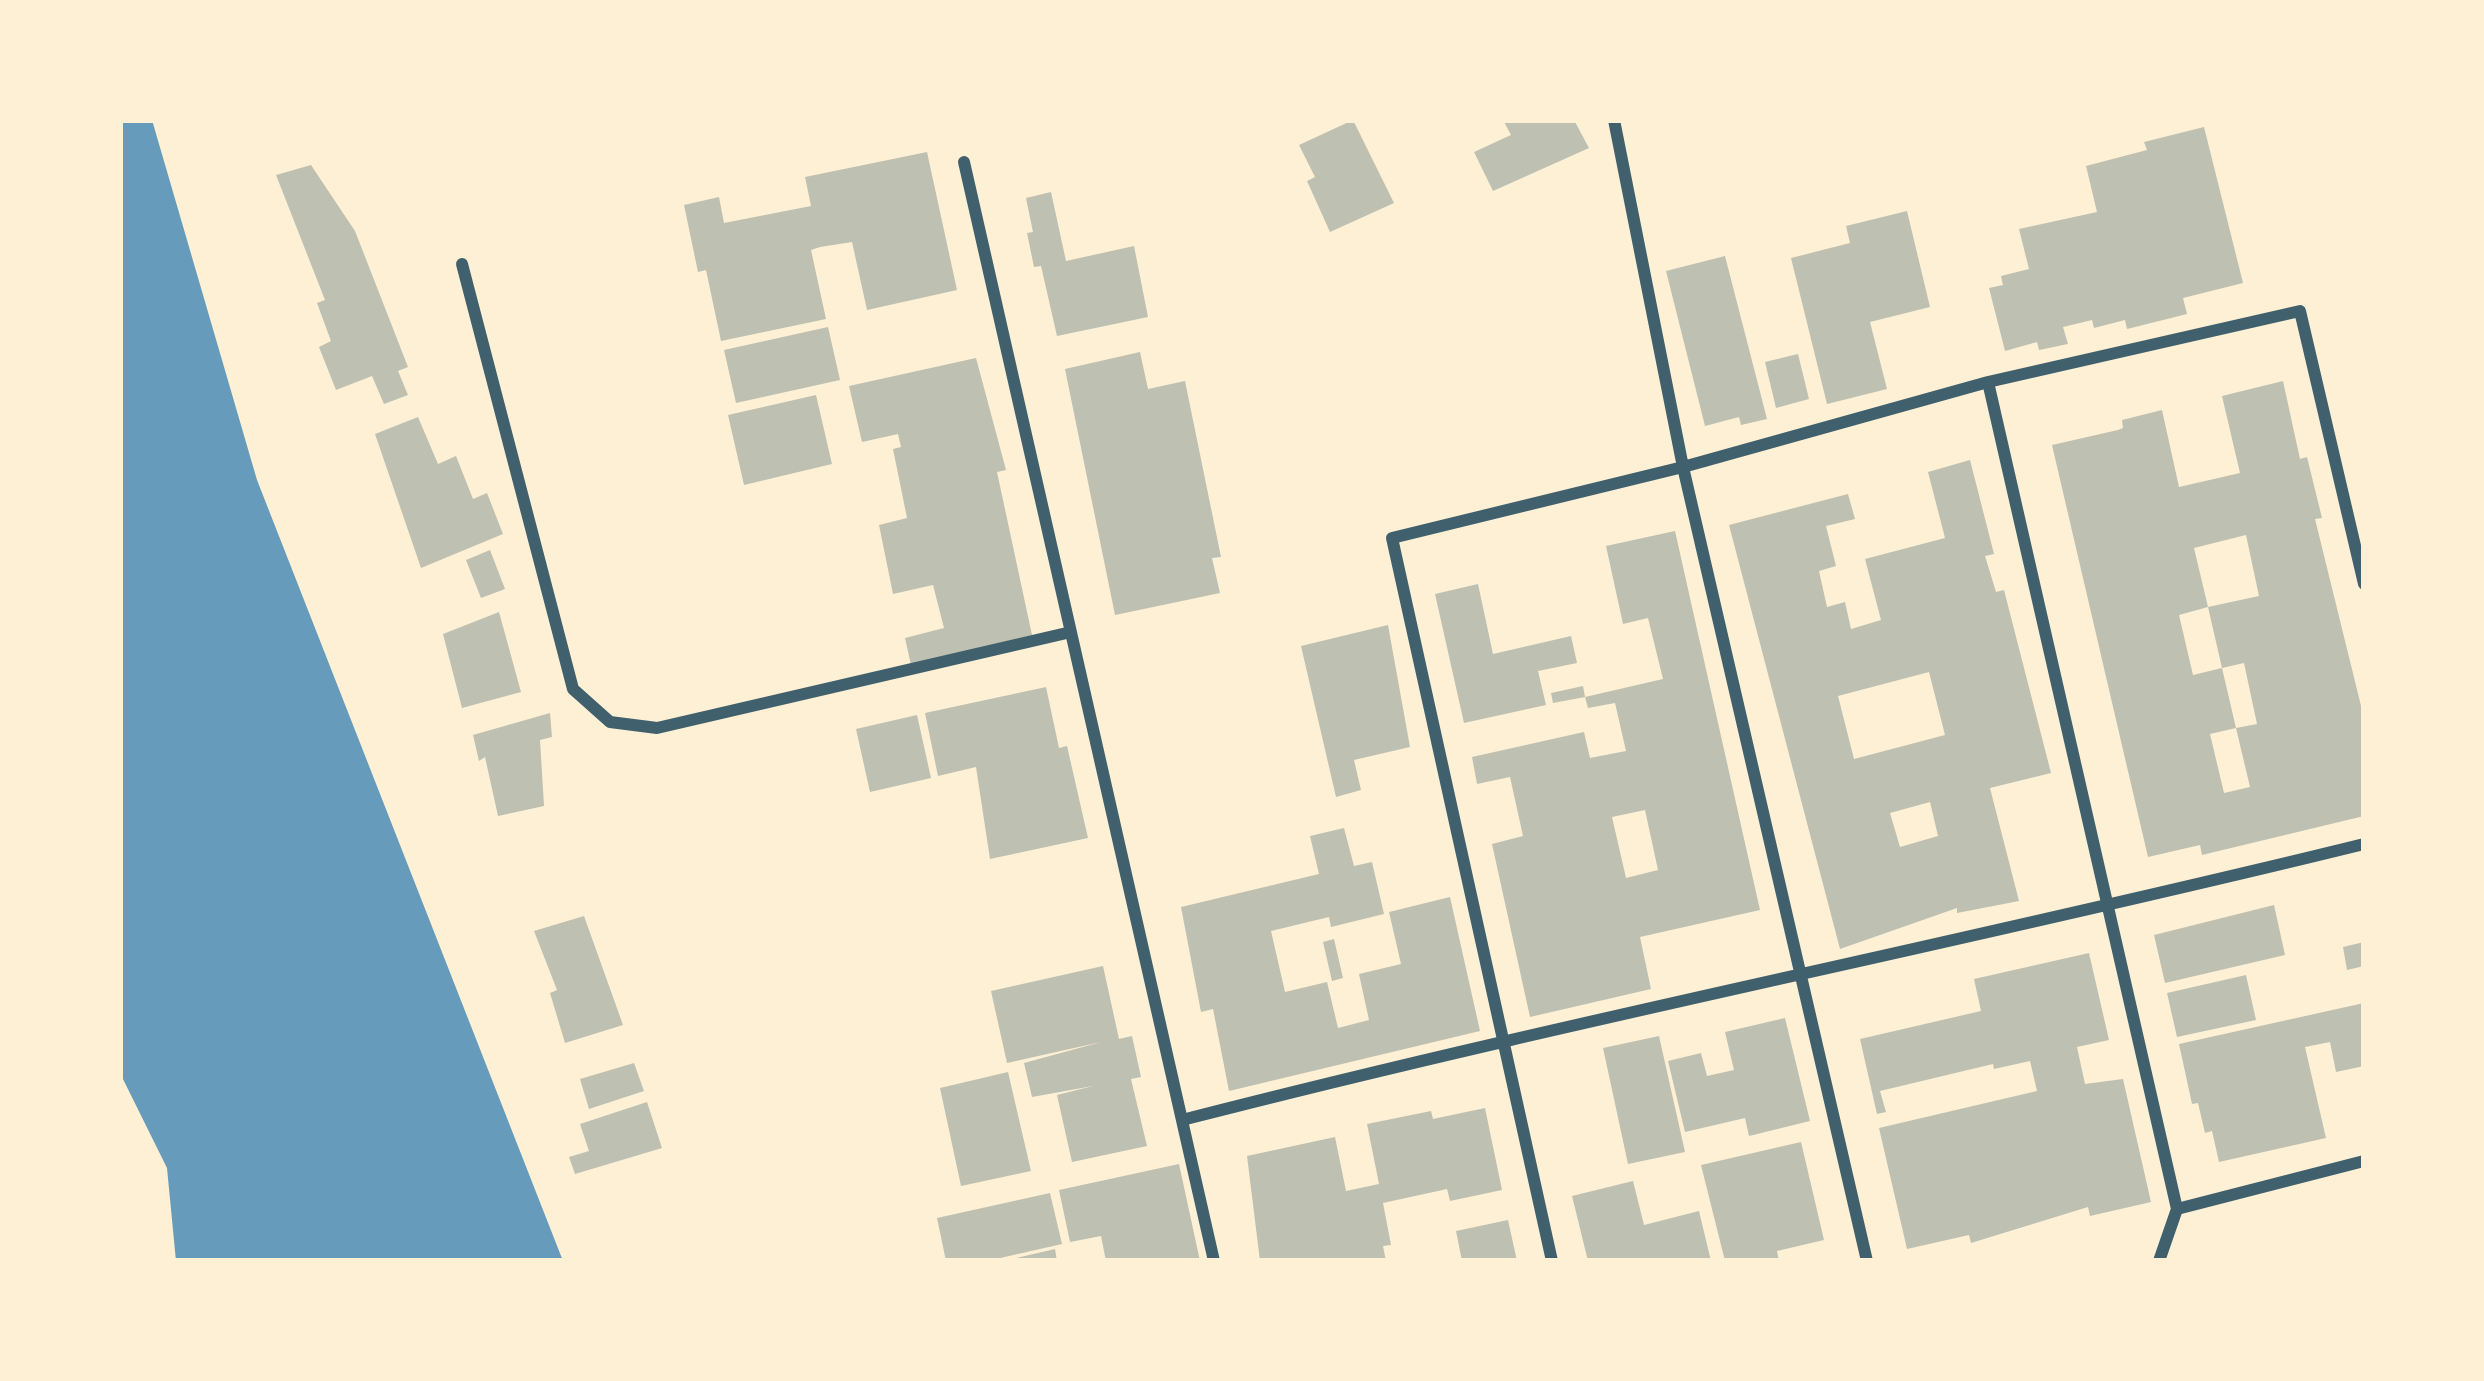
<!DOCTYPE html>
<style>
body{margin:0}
#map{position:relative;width:2484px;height:1381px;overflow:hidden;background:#fdf0d5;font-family:"Sofia Sans Condensed",sans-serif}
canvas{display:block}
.frame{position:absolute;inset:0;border:123px solid #fdf0d5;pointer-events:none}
</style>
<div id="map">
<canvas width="2484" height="1381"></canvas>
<div class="frame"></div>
</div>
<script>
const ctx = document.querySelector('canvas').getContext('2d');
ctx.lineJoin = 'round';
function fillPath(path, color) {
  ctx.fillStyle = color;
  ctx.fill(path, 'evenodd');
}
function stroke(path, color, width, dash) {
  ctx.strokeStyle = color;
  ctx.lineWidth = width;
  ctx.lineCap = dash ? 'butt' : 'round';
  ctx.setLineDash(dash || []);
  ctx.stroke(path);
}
const water = new Path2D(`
 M120,120H152L257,480L563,1261H176L167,1168L120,1073Z`);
const building = new Path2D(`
 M1353,120L1394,203L1330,232L1307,181L1315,177L1299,145Z
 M1503,120H1574L1589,148L1493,191L1474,152L1511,135Z
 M2204,127L2243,283L2183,298L2187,314L2127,329L2125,320L2094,328L2092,320L2063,327L2068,344L2039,350L2037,342L2005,351L1989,288L2003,285L2001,276L2029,269L2019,229L2097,212L2086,166L2147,150L2144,142Z
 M927,152L957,290L867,310L852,242L820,247L811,250L826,319L721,341L706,270L698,272L684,205L719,197L724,223L811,206L805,177Z
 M311,165L355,231L408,367L398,371L408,395L384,404L372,376L336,390L319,347L331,341L317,303L325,300L276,175Z
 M1051,192L1066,261L1134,246L1148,317L1057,336L1041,266L1034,267L1027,233L1033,232L1026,198Z
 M1907,211L1930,307L1870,322L1887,389L1827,404L1791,258L1850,243L1846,226Z
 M1725,256L1767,419L1741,425L1739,417L1705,426L1666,271Z
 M828,327L840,380L736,403L724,350Z
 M1140,352L1148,389L1185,381L1221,557L1212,558L1220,593L1115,615L1065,369Z
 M1798,354L1809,399L1776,408L1765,362Z
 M976,358L1006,470L997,472L1032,635L911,665L905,638L944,628L933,585L893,594L879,525L907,518L893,449L901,447L898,434L862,442L849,386Z
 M2283,381L2300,459L2307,457L2322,518L2315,519L2364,718V816L2202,855L2200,845L2148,857L2052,445L2118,430L2123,428L2122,420L2162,410L2179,487L2240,473L2222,396ZM2246,535L2259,596L2208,607L2194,548ZM2208,607L2222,668L2244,663L2257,724L2236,728L2222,668L2193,675L2179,615ZM2236,728L2250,787L2224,793L2210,734Z
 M816,395L832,464L744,485L728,415Z
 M418,417L438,464L456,456L473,499L487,493L503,534L421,568L375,434Z
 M1970,460L1994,554L1985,556L1996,592L2004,590L2051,773L1990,788L2019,901L1957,913V908L1840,949L1729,525L1848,494L1855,519L1826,526L1836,566L1819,571L1827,607L1845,602L1851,629L1881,620L1865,559L1945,538L1928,472ZM1929,672L1945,735L1854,759L1838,696ZM1930,802L1938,836L1900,847L1890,813Z
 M1675,531L1760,910L1640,937L1651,989L1530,1017L1492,844L1523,836L1510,777L1477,784L1472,757L1584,732L1590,758L1626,751L1615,703L1588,708L1585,697L1553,703L1551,693L1583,686L1585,697L1663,679L1648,618L1623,624L1606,546ZM1645,810L1658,870L1626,878L1612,817Z
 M490,550L505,589L481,598L466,560Z
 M1478,584L1493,654L1571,636L1577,663L1538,671L1546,705L1464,723L1435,594Z
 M499,612L521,692L462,708L443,634Z
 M1388,625L1410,747L1354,760L1361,790L1336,797L1301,646Z
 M1046,687L1059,748L1067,746L1088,838L990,859L976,767L938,776L925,713Z
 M550,713L552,737L540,740L544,806L498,816L485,757L479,761L473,735Z
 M917,715L931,778L870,792L856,729Z
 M1344,828L1354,866L1372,862L1384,914L1331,927L1329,917L1271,931L1285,992L1327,982L1338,1028L1369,1020L1359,974L1401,964L1389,912L1450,897L1480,1031L1229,1091L1213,1009L1201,1012L1181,907L1319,874L1310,836Z
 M2274,905L2285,955L2165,983L2154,935Z
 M584,916L623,1025L565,1043L550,993L557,990L534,931Z
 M1334,939L1343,978L1332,981L1323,942Z
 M2364,942V966L2347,970L2343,947Z
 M2089,953L2109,1040L2077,1047L2085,1084L2123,1079L2151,1202L2090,1216L2088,1207L1971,1243L1969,1235L1907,1249L1879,1128L2037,1091L2030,1061L1994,1069L1993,1064L1880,1091L1886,1112L1877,1114L1860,1039L1981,1011L1974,979Z
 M1103,966L1119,1039L1132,1036L1141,1077L1131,1079L1147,1146L1072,1162L1057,1095L1093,1086L1032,1097L1024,1063L1101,1042L1007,1063L991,991Z
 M2246,975L2256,1020L2177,1037L2167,993Z
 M2364,1003V1066L2336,1072L2330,1042L2305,1047L2326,1138L2219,1162L2212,1131L2205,1133L2198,1103L2192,1104L2179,1044Z
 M1785,1018L1810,1121L1749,1136L1745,1118L1685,1132L1668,1061L1701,1053L1707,1076L1734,1070L1725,1032Z
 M1659,1036L1685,1152L1628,1164L1603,1048Z
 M634,1063L644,1091L589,1109L580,1079Z
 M1008,1072L1031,1171L961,1186L940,1088Z
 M647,1102L662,1148L575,1174L569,1157L589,1151L580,1124Z
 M1485,1108L1502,1190L1450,1201L1447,1189L1383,1203L1391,1245L1383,1246L1386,1261H1260L1247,1156L1335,1137L1346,1191L1379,1184L1367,1124L1431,1111L1433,1119Z
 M1801,1142L1824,1240L1777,1251L1779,1261H1725L1701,1165Z
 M1179,1164L1200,1261H1106L1101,1236L1070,1242L1059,1190Z
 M1633,1181L1644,1225L1699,1211L1711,1261H1588L1572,1196Z
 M1050,1193L1062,1244L987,1261H946L937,1218Z
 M1508,1220L1517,1261H1462L1456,1231Z
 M1055,1249L1057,1261H1012V1259Z`);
const minor = new Path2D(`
 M1614,120L1683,467L1867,1261
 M964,162L1214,1261
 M462,264L573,689L610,722L657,728L1071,632
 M1988,382L2177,1209L2159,1261
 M1182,1120C1574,1019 1971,941 2364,844
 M2177,1209L2364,1161
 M1552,1261L1392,538L1683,467L1988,382L2300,311L2364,584`);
fillPath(water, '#669bbc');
fillPath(building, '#bec0b2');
stroke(minor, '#3f606c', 12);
</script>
